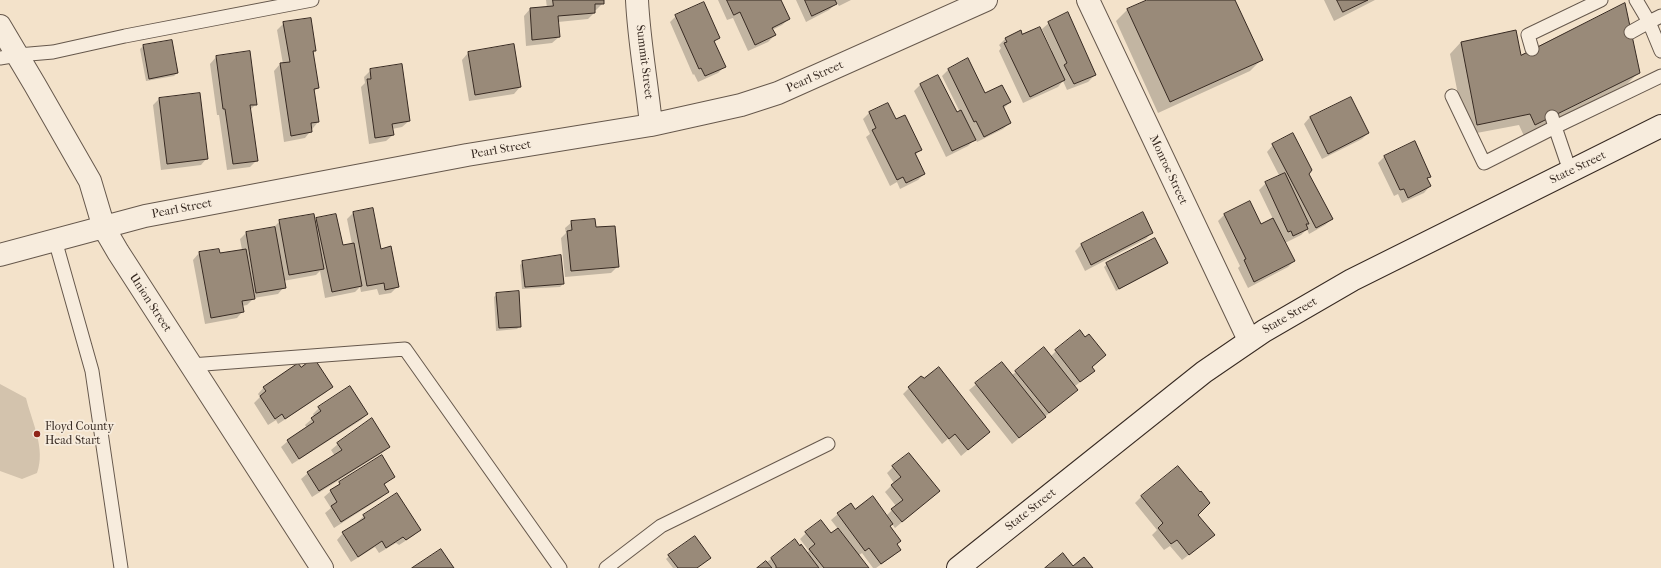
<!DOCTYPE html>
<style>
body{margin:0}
canvas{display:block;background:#f3e2ca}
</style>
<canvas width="1661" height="568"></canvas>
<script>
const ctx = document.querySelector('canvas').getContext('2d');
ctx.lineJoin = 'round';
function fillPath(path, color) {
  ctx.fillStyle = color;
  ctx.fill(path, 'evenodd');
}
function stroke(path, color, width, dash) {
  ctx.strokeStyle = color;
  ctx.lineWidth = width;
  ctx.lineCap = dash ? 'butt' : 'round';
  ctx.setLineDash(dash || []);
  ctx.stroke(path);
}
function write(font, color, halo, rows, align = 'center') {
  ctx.font = font + ' "IM FELL French Canon",serif';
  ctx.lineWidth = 3.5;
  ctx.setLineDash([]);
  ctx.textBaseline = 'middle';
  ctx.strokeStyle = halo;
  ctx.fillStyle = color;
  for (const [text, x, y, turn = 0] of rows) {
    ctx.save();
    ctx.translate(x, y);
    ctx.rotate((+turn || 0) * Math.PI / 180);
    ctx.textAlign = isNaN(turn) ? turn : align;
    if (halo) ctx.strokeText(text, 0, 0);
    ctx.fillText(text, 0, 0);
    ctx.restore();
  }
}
const green = new Path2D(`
 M0,384L26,398C32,422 46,449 37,473L22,479L0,471Z`);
const shadow = new Path2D(`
 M546,0H603V3L596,10H594V13L588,19L558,22L559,37L552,43L526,46L524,16L530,9L547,8Z
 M718,0H780L789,19L782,25L772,30L775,35L768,42L748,51L733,18L727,20Z
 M796,0H851L839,6L837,3L829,10L806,22Z
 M1149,0H1234L1262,59L1250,71L1158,113L1116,21L1127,10Z
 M1324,0H1375L1334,21Z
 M676,16L718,38L714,43L725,66L718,73L698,82L694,74L693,75L670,22Z
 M284,23L315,51L312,54L318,88L313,92L318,122L305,138L284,142L274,71L280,64H283L277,30Z
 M1049,23L1095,75L1088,82L1067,90L1063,81L1058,87L1023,103L999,51L1001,48L999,45L1006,38L1022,36L1051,52L1052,51L1042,29Z
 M1515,32L1520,56L1639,72L1627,84L1524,136L1519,125L1466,135L1450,54L1461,42Z
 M513,45L520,87L514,94L469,101L462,60L468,53Z
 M143,46L177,73L174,76L146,81L140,49Z
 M249,53L256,104L249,111L257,160L250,167L227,170L219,115H217L210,64L216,57Z
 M949,69L985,94L1010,102L1003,109L1010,123L1003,129L977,142L975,139L968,146L946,157L914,91L920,85L956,114L960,112L942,76Z
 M371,70L409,121L402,127L392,129L393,135L386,141L369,144L361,87L365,83L364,77Z
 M159,99L207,158L201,165L161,170L153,105Z
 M888,104L896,120L921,150L915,155L924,174L918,180L900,189L897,182L890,186L866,137L870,134L863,119L869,113Z
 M1310,117L1368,133L1362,139L1322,159L1304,124Z
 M1415,142L1429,176L1427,179L1430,186L1424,193L1402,203L1398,194L1394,196L1378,163L1384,157Z
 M1273,145L1308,173L1332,219L1325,225L1309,234L1307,229L1301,235L1285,243L1294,261L1288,267L1248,288L1238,268L1240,266L1218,221L1224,215L1250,202L1261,225L1273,219L1259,190L1266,183L1280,177L1267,152Z
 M353,213L381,250L398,286L391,293L379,295L377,289L361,292L360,287L355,292L325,298L320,271L316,275L283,281L284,287L278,294L254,298L247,305L242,306L243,311L237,318L205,324L193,260L199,253L219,254L242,250L240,239L246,233L273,228L280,221L314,222L317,219L342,246L352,244L347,219Z
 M1142,213L1152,232L1146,239L1085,271L1075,251L1081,245Z
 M572,222L595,228L618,266L611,273L565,277L561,238L566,233L565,228Z
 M523,262L563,284L560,287L522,289L520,265Z
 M1167,263L1164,266L1116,291L1104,267L1107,264Z
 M497,294L520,326L517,329L496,331L494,297Z
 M1085,338L1105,355L1091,368L1094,371L1074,387L1070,396L1012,444L969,390L1002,363L1012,375L1016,372L1050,357L1056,351Z
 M301,368L331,387L325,393L278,424L276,420L268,425L254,403L260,397L258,394L264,387Z
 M909,388L989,432L961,456L948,439L942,444L903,394Z
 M319,408L367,414L361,420L292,464L281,447L288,441L307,428L305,425L314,417L313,414Z
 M338,444L388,447L382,453L312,497L301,479L308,473L335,456L331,450Z
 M893,467L939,491L895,528L892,524L889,526L896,545L899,549L893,556L876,568H873L862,553L858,556L867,568H759L795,541L806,553L809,551L800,539L806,533L831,535L838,529L831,520L838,514L855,510L886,516L896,506L885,492L894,483L887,473Z
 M394,477L384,485L388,491L381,498L334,528L325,513L331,508L324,497L340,483Z
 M1142,496L1197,515L1207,541L1182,560L1170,546L1164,550L1152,535L1157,530L1135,503Z
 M364,516L420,530L413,536L399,545L396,543L379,553L375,547L351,562L337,540L343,533L358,524L357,522Z
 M669,556L697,568H673L666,559Z`);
const building = new Path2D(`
 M553,0H604V4H595V13L558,16L560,37L532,40L530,8L553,6Z
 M727,0H781L790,19L772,28L776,35L755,45L740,12L734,15Z
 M805,0H835L837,4L812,16Z
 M1147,0H1235L1263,60L1170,102L1127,9Z
 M1337,0H1368L1343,12Z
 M704,2L720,38L714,41L726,67L705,76L701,68L699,69L675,15Z
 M1625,3L1640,73L1535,125L1530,114L1477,125L1461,42L1516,30L1521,55Z
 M1068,12L1096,75L1074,84L1064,65L1067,63L1048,22Z
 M311,18L316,51H313L319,88L314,89L319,122L311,123L312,132L291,136L280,63L290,62L283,22Z
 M1040,27L1065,80L1030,97L1004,43L1007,42L1005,38L1021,30L1022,34Z
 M172,40L178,73L149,79L143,45Z
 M514,44L521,87L475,95L468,52Z
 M250,51L257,105H250L258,161L233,164L225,109H223L216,56Z
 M968,58L985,93L1002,85L1011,102L1003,106L1011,123L984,137L976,121L974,122L948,69Z
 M402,64L410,121L392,124L394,135L375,138L367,79H371L370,69Z
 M938,75L957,112L961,110L976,140L952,151L920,84Z
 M200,93L208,159L167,164L159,98Z
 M1351,97L1369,133L1328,154L1310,117Z
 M888,103L896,119L905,115L922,150L915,153L925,174L906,183L903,177L897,180L872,130L876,128L869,112Z
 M1293,133L1312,170L1309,174L1333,219L1316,228L1272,144Z
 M1415,141L1431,177L1427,178L1431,186L1408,198L1404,189L1400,190L1384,156Z
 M1285,173L1309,224H1306L1308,229L1293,236L1291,231L1288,232L1265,182Z
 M1250,201L1261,224L1273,218L1295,261L1254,282L1244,260L1246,259L1224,214Z
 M373,208L381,249L391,246L399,287L385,290L384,283L367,286L353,212Z
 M1143,212L1153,233L1091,265L1081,244Z
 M314,214L324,269L289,275L279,220Z
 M336,214L343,245L354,243L362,286L332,292L316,218Z
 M595,219L596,227L615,226L619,267L571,271L567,231L572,230L571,221Z
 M275,227L286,288L256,293L246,232Z
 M1155,238L1168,263L1119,289L1106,263Z
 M219,249L220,253L246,249L255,299L242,301L244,312L211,318L199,252Z
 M561,255L564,284L525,287L522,261Z
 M519,291L521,327L499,328L496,293Z
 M1080,330L1085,337L1089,334L1106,355L1092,367L1095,371L1080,382L1055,350Z
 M1044,347L1078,390L1049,413L1015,371Z
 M314,358L333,387L285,419L282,414L275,419L260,396L266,391L263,387L298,363L301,367Z
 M1002,362L1046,417L1019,438L975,383Z
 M939,367L990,432L968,450L955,434L949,439L908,387L921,376L924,378Z
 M350,386L368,414L299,459L287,440L314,422L311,418L321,411L318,407Z
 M372,418L390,447L319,491L307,472L342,450L337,443Z
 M909,453L940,491L902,522L891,509L903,500L891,485L901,477L892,466Z
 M382,455L395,477L384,484L389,492L341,522L331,506L337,502L330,490L340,484L339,482Z
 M1178,466L1200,492L1201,491L1210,503L1198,515L1215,535L1189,555L1177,540L1171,544L1158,528L1163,523L1141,496Z
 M397,493L421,530L406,540L403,537L386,548L382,541L358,557L342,532L365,518L363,515Z
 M873,496L893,524L890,526L901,541L897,544L901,550L881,564L869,548L865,551L837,513L851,503L855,509Z
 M821,520L831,533L838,528L869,568H824L809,549L815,544L805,532Z
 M695,536L711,558L697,568H678L668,555Z
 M795,539L800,546L801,544L819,568H776V566L771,558Z
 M441,549L454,568H412Z
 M1063,553L1073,566L1084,557L1093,568H1045Z
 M766,561L772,568H757Z`);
const lane = new Path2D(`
 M1636,0L1649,22L1661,16
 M1631,32L1649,22L1661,51
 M1532,49L1528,35L1601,0
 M0,58L18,55L53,52L125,36L312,0
 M1452,96L1484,163L1555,127L1552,117
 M1570,171L1555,127L1661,76
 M55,240L92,371L121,568
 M191,365L405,349L560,568
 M606,568L661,526L828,444`);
const street = new Path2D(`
 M637,0C639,42 647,83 651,125
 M1088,0L1249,340
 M0,26L35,85L90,181L104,228L118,252L322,568
 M0,255L145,216L467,155L651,125L741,105L778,93L986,0`);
const secondary = new Path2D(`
 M958,568L1204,372L1264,331L1352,280L1661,126`);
const markers = [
 [37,434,4,"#8f2418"]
];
const streetNames = [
 ["Summit Street",644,62,83],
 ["Pearl Street",815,77,-24],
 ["Pearl Street",501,150,-10],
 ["State Street",1578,168,-26],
 ["Monroe Street",1168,170,65],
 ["Pearl Street",182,209,-11],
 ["Union Street",150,303,57],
 ["State Street",1290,316,-30],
 ["State Street",1031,510,-38]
];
const poiNames = [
 ["Floyd County",45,427],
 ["Head Start",45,441]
];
fillPath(green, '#d3c3ad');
fillPath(shadow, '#0003');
fillPath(building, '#998a79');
stroke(building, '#372a22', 1);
stroke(lane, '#66584c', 15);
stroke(street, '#66584c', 24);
stroke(secondary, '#372a22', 24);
stroke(lane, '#f7ecdd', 13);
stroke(street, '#f7ecdd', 22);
stroke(secondary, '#f7ecdd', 22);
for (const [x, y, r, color] of markers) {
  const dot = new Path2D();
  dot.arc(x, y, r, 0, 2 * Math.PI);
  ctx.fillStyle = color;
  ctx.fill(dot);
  stroke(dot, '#f7ecdd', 1.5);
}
write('12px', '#372a22', '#f7ecdd', streetNames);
write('12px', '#372a22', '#f7ecdd', poiNames, 'left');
</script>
